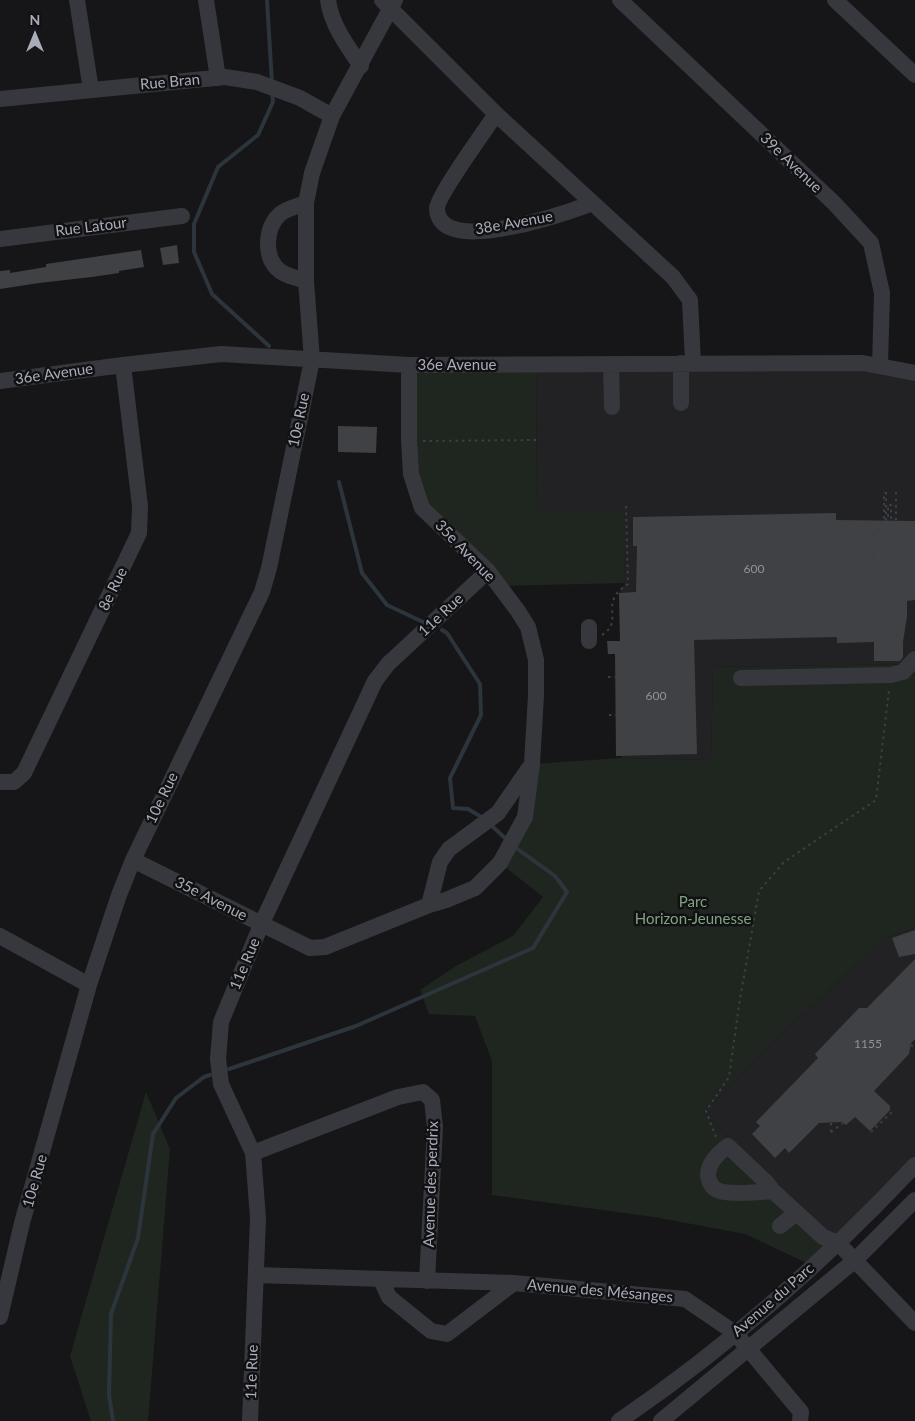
<!DOCTYPE html>
<meta charset="utf-8">
<style>
body{margin:0}
#map{position:relative;width:915px;height:1421px;overflow:hidden;background:#161618;font-family:Lato,sans-serif}
canvas{display:block}
.north{position:absolute;left:10px;top:10px;width:50px;height:50px;-webkit-text-stroke:4px #111113;paint-order:stroke;rotate:0deg;font-size:14px;font-weight:700;line-height:20px;text-align:center;color:#a8adb8}
.north::after{content:'';display:block;margin:auto;width:18px;height:22px;background:#a8adb8;clip-path:polygon(50% 0,100% 100%,50% 72%,0 100%)}
</style>
<div id="map">
<canvas width="915" height="1421"></canvas>
<div class="north">N</div>
</div>
<script>
const ctx = document.querySelector('canvas').getContext('2d');
ctx.lineJoin = 'round';
function fillPath(path, color) {
  ctx.fillStyle = color;
  ctx.fill(path, 'evenodd');
}
function stroke(path, color, width, dash) {
  ctx.strokeStyle = color;
  ctx.lineWidth = width;
  ctx.lineCap = dash ? 'butt' : 'round';
  ctx.setLineDash(dash || []);
  ctx.stroke(path);
}
function write(font, color, halo, rows, align = 'center') {
  ctx.font = font + ' Lato,sans-serif';
  ctx.lineWidth = 5;
  ctx.setLineDash([]);
  ctx.textBaseline = 'middle';
  ctx.strokeStyle = halo;
  ctx.fillStyle = color;
  for (const [text, x, y, turn = 0] of rows) {
    ctx.save();
    ctx.translate(x, y);
    ctx.rotate((+turn || 0) * Math.PI / 180);
    ctx.textAlign = isNaN(turn) ? turn : align;
    if (halo) ctx.strokeText(text, 0, 0);
    ctx.fillText(text, 0, 0);
    ctx.restore();
  }
}
const built = new Path2D(`
 M707,362L915,373V664L713,667L711,760L622,758L619,593L625,583L623,511H537L536,365Z
 M915,928V1163L838,1243L703,1113L793,1023L883,939Z`);
const green = new Path2D(`
 M409,365H536L537,510L624,511L625,583L498,586L422,508Z
 M915,664V928L883,939L793,1023L703,1113L838,1243L813,1266L745,1234L654,1217L492,1195V1061L475,1016L429,1014L420,990L456,966L513,936L543,897L500,863L525,817L532,764L622,758L711,760L713,667Z
 M146,1092L170,1149L148,1421H91L70,1356Z`);
const stream = new Path2D(`
 M267,0L272,83
 M269,346L212,294L194,252V224L218,167L258,135L273,102L272,92
 M339,482L362,573L387,605L423,622
 M442,630L447,633L480,684L481,715L450,778L453,808L468,809L483,818
 M492,826L506,839
 M229,1069L356,1026L533,948L567,892L555,876L516,848
 M113,1421L109,1395L111,1314L138,1238L153,1134L176,1098L204,1077L210,1075`);
const building = new Path2D(`
 M177,245L179,263L163,265L160,248Z
 M141,250L144,267L119,271V273L92,277L39,283L0,289V271L10,270V273L46,267V264Z
 M338,426L377,427L376,453L338,452Z
 M836,513V520L915,521V600L907,601V616L903,642V657L900,661H874V642L837,643V637L694,640L697,754L616,756L615,654H608L607,641H620L619,593L636,592L637,546H633V517Z
 M915,930V954L899,957L892,938Z
 M915,959V1039L911,1043L909,1054L874,1091L890,1106V1110L870,1131L855,1117L846,1125L842,1122L819,1123L789,1153L785,1148L775,1158L752,1134L760,1126L756,1122L818,1058L815,1054L859,1008H867Z`);
const path = new Path2D(`
 M423,441L538,440
 M886,492V520L888,519V505H891V519H896V521
 M896,492V519
 M873,561V537L884,519V492
 M602,635C621,623 606,609 616,595C618,591 624,587 628,584L626,505
 M608,677H615
 M609,715H616
 M911,1045L915,1049
 M831,1123V1132
 M831,1132L843,1123
 M871,1132L892,1112
 M716,1137L706,1111L729,1077L739,1005L759,891L784,862L876,800L889,690`);
const minor = new Path2D(`
 M77,0L91,90
 M206,0L218,78
 M328,0C331,24 347,46 361,66
 M382,0L496,114L673,277L690,300L693,363
 M620,0L834,203L871,243L882,293L880,366
 M835,0L915,75
 M0,99L225,77L257,82L300,98L332,116
 M496,114C486,129 438,195 437,208C437,259 569,212 593,203
 M306,203C298,206 287,208 280,214C265,228 263,258 280,271C286,276 298,278 306,281
 M0,239L182,216
 M681,363V403
 M611,364L612,407
 M0,381L123,365L221,354L409,365L863,363L915,373
 M589,627V641
 M741,678L891,675L903,672L915,659
 M0,782H14L24,773L139,533L140,506L123,365
 M133,860L310,948L325,947L429,905L446,900L475,888L500,863L525,817L532,764L536,695V660L528,627L518,611L488,571L422,508L411,474L409,439V365
 M429,905L440,862L449,849L498,813L529,768
 M0,936L89,985
 M253,1153L398,1097L423,1092L432,1100L435,1127L427,1281
 M773,1191L767,1183L728,1146C718,1153 709,1162 708,1174C708,1178 710,1185 714,1188C722,1196 761,1192 773,1191L823,1237L838,1243L915,1323
 M780,1226L796,1213
 M256,1275L514,1283L685,1299L735,1333L801,1412L800,1421
 M381,1280L389,1297L431,1331L447,1334L514,1283
 M0,1317L22,1223L89,985L119,895L133,860L262,592L269,568L312,360L306,281V203L312,173L332,116L395,0
 M250,1421L258,1218L253,1153L221,1084L218,1059L221,1022L261,925L375,681L388,664L488,571
 M619,1421C726,1348 826,1260 915,1165
 M661,1421L854,1261L915,1200`);
const numberNames = [
 ["600",754,569],
 ["600",656,696],
 ["1155",868,1044]
];
const streetNames = [
 ["Rue Bran",170,82,-5],
 ["39e Avenue",791,163,44],
 ["38e Avenue",514,223,-10],
 ["Rue Latour",91,227,-7],
 ["36e Avenue",457,365],
 ["36e Avenue",54,374,-8],
 ["10e Rue",299,420,-78],
 ["35e Avenue",465,551,46],
 ["8e Rue",113,589,-64],
 ["11e Rue",441,615,-43],
 ["10e Rue",162,798,-64],
 ["35e Avenue",211,899,27],
 ["11e Rue",245,964,-67],
 ["10e Rue",35,1181,-74],
 ["Avenue des perdrix",431,1184,-88],
 ["Avenue des Mésanges",600,1291,5],
 ["Avenue du Parc",773,1300,-41],
 ["11e Rue",252,1372,-88]
];
const parkNames = [
 ["Parc",693,902],
 ["Horizon-Jeunesse",693,919]
];
fillPath(built, '#222225');
fillPath(green, '#1e261f');
stroke(stream, '#2c353c', 4);
fillPath(building, '#404145');
stroke(path, '#3d3f44', 2, [2.5, 4]);
stroke(minor, '#37383d', 16);
write('12px', '#8e929b', null, numberNames);
write('15px', '#a8adb8', '#111113', streetNames);
write('15px', '#7fa381', '#111113', parkNames);
</script>
